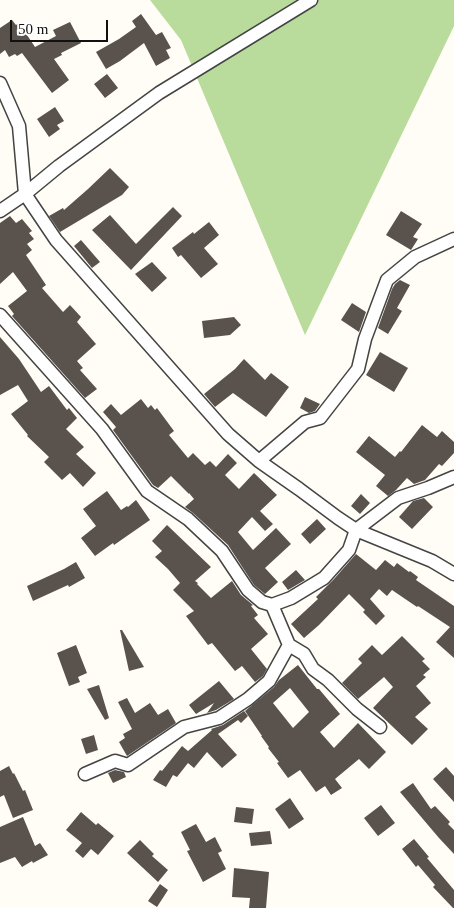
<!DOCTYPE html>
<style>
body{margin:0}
#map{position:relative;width:454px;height:908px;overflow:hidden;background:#fffdf5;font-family:"Times New Roman",serif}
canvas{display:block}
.scale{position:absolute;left:10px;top:20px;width:98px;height:22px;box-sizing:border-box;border:2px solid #111;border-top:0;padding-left:6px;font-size:15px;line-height:18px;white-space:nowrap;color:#111;-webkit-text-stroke:4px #fff;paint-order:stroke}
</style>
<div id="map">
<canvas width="454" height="908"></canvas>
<div class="scale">50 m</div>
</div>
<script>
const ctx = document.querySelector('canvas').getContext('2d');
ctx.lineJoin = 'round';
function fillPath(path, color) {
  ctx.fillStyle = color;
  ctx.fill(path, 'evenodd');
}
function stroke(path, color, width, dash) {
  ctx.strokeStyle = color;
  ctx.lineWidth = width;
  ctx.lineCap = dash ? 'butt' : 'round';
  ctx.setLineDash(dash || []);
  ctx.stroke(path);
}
const forest = new Path2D(`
 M150,0H454V26L305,335L181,40Z`);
const building = new Path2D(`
 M141,14L156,35L162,32L171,48L166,50L170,58L156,66L144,43L120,61L106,69L96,52L119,39L136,27L132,21Z
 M12,20L16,25L19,23L35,47L56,36L53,30L70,22L81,43L61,53L62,55L54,59L69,80L52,93L22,53L17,56L15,54L9,57L5,50L0,54V28Z
 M107,74L118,88L105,98L94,84Z
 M55,107L64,121L57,125L60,129L49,137L37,119Z
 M110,168L129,187L122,195L60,232L49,216L63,208L64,210L88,189Z
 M173,207L182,216L131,270L92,230L110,215L136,244Z
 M401,211L422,224L413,237L418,239L411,250L386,235Z
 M10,216L16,223L22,219L32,231L29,233L34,239L27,244L32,250L26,255L46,285L42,288L63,312L70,305L81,317L77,322L96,344L77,361L83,368L80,370L97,389L85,398L12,316L14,314L8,306L27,291L13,272L0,284V223Z
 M209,222L219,235L204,248L218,264L201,278L181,255L178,257L172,248L193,232L194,234Z
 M81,240L100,262L92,268L74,246Z
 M152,262L167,278L152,292L135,274Z
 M400,280L410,285L397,308L402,311L388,334L378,328L392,289L395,284Z
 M352,303L366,312L359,332L341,320Z
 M234,317L241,325L230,335L204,338L202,321Z
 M0,337L19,359L41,392L49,386L67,410L69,408L77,418L66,429L84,447L76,454L96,473L83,487L70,473L62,480L44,462L49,457L27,436L28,435L11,414L28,401L18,385L0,395Z
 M380,352L408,368L394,392L366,375Z
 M244,359L265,380L271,373L289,387L266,417L233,393L215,407L204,394L235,369Z
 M305,397L320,404L315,411L309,413L300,408Z
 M141,399L148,408L151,405L155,410L157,408L174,431L169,435L188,458L193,453L205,465L210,461L216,467L228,454L237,463L225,475L239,489L254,473L277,495L260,511L273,524L265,531L252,517L238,532L253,550L276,528L291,544L265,568L278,582L265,594L254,585L228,545L193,513L185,507L194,499L189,493V494L171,476L158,488L153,485L113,430L116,427L103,412L111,404L121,415Z
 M422,425L437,437L442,431L454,442V453L442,466L439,464L425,480L414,484L407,478L396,490L388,496L376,486L385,475L356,452L369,436L395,457L400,451L401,452Z
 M107,491L121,510L127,506L128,507L136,500L150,520L114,545L113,543L95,556L81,538L96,526L83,509Z
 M361,494L370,503L360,514L351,506Z
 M424,498L433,507L412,529L399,517L413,501Z
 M317,519L326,529L310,544L301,534Z
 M167,525L211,567L195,581L198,583L197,584L211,598L232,581L241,595L253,605L251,606L258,615L254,618L268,634L251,649L267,669L263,676L255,682L242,666L235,671L212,643L208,645L186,616L194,611L173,590L180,583L168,569L155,557L162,551L152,541Z
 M356,554L376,570L385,560L394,567L397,563L409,572L410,571L418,577L416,580L454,606V658L436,642L450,627L418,606L417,607L392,590L387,596L379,589L370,599L385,616L376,625L363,612L365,610L349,594L319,625L304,638L291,624L318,599L316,597L334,579Z
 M76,562L85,578L69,587L68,585L33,601L27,586L64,569Z
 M296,570L305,580L288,590L282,582Z
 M120,630H122L144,667L129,671Z
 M402,636L425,659L422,661L430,669L423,675L426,677L416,686L431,703L415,717L428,729L412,745L373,708L393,687L384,677L358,699L342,683L362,663L358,659L372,645L382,655Z
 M76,645L87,673L78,677L80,682L69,686L57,653Z
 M298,665L317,689H319L340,714L320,732L334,748L358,723L386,752L369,769L359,759L335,779L342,788L331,795L325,786L316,792L300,770L288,778L277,763L279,762L268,748L269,747L261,736H262L245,711L274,687L279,680ZM290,688L309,712L293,728L273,703Z
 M219,681L234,699L216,710L207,713L214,703L196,714L189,705Z
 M99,685L109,718L105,720L87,689Z
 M127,698L135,713L150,703L158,715L168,709L176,723L127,756L119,742L125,738L123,734L132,729L118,702Z
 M244,711L248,716L241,723L238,720L218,734L237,755L222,768L207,752L194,768L188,763L177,777L173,775L166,787L153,780L160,770L162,771L182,746L188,751L212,730L211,729L223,725Z
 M94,735L98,750L86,754L81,739Z
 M9,766L13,774L14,773L23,791L25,790L33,810L13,818L4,795L0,797V771Z
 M446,767L454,776V802L433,779Z
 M115,770L124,772L126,777L113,783L108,773Z
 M413,783L431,809L435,806L450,822L448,824L454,830V854L439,838L400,792Z
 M290,798L304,819L289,829L275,809Z
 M381,805L395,823L378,836L364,818Z
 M236,807L254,809L252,824L234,822Z
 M81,812L96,825L98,823L114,836L98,855L91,849L83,858L75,851L82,843L66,830Z
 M23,817L35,846L40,843L48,855L33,863L32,861L22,867L15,857L0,863V827Z
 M196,824L206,842L215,837L222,851L218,853L226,869L203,882L187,851L190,850L181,832Z
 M270,831L272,844L251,846L249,833Z
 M414,839L429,857L427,858L454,890V908H453L433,887L435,885L418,865L416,867L402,849Z
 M140,840L154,854L152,856L168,870L158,882L127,853Z
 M234,868L269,872L266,908H249L250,898L232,897Z
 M160,884L168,890L157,907L148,901Z`);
const minor = new Path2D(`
 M0,83L19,126L25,194L56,240L228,434L259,461L299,489L338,518L356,530L432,561L454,574
 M0,211L25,194L59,166L159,93L311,0
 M0,315L102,429L147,491L188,519L222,551L248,590L262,602L272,605L291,598L324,578L349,550L356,530L398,498L428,488L454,477
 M259,461L305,422L320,418L358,369L365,339L387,280L415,257L454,239
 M272,605L289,645L304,654L313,669L328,680L357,709L380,727
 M85,774L115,761L128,765L184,727L219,718L248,699L269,681L289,645`);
fillPath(forest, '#b9dc9c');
fillPath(building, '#5a524d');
stroke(minor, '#444', 15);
stroke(minor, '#fff', 12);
</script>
